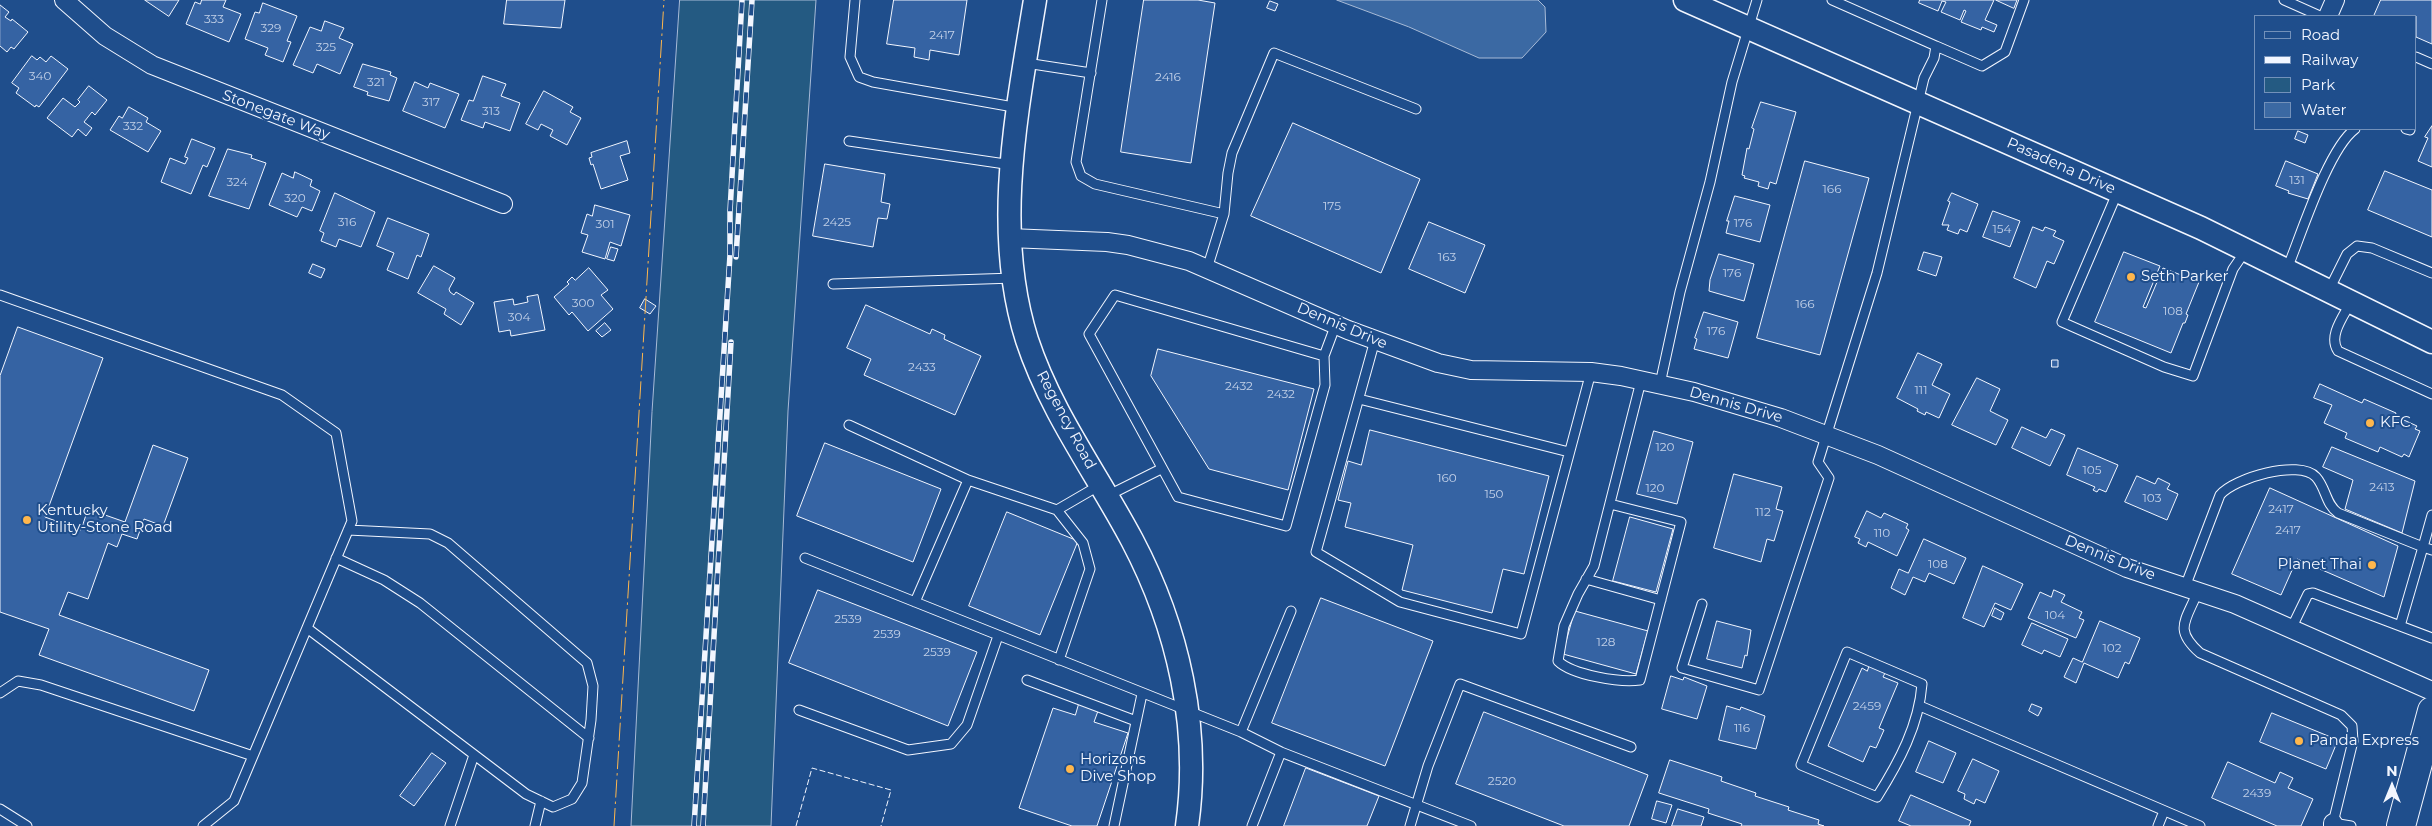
<!DOCTYPE html>
<style>
body{margin:0}
#map{position:relative;width:2432px;height:826px;overflow:hidden;background:#1f4e8c;font-family:Montserrat,sans-serif}
canvas{display:block}
.legend{position:absolute;left:2254px;top:15px;width:162px;height:115px;box-sizing:border-box;background:#1f4e8c;border:1px solid #7391ba;margin:0;padding:6px 9px;list-style:none;font-size:15px;color:#f2f6ff}
.legend li{display:flex;align-items:center;gap:10px;height:25px}
.legend b{width:25px;border:1px solid #7391ba}
.north{position:absolute;left:2367px;top:761px;width:50px;height:50px;-webkit-text-stroke:4px #1f4e8c;paint-order:stroke;rotate:0deg;font-size:14px;font-weight:700;line-height:20px;text-align:center;color:#f2f6ff}
.north::after{content:'';display:block;margin:auto;width:18px;height:22px;background:#f2f6ff;clip-path:polygon(50% 0,100% 100%,50% 72%,0 100%)}
</style>
<div id="map">
<canvas width="2432" height="826"></canvas>
<ul class="legend">
<li><b style="height:6px;background:#1f4e8c"></b>Road</li>
<li><b style="height:6px;background:#f2f6ff"></b>Railway</li>
<li><b style="height:14px;background:#245a82"></b>Park</li>
<li><b style="height:14px;background:#3b69a3"></b>Water</li>
</ul>
<div class="north">N</div>
</div>
<script>
const ctx = document.querySelector('canvas').getContext('2d');
ctx.lineJoin = 'round';
function fillPath(path, color) {
  ctx.fillStyle = color;
  ctx.fill(path, 'evenodd');
}
function stroke(path, color, width, dash) {
  ctx.strokeStyle = color;
  ctx.lineWidth = width;
  ctx.lineCap = dash ? 'butt' : 'round';
  ctx.setLineDash(dash || []);
  ctx.stroke(path);
}
function write(font, color, halo, rows, align = 'center') {
  ctx.font = font + ' Montserrat,sans-serif';
  ctx.lineWidth = 4;
  ctx.setLineDash([]);
  ctx.textBaseline = 'middle';
  ctx.strokeStyle = halo;
  ctx.fillStyle = color;
  for (const [text, x, y, turn = 0] of rows) {
    ctx.save();
    ctx.translate(x, y);
    ctx.rotate((+turn || 0) * Math.PI / 180);
    ctx.textAlign = isNaN(turn) ? turn : align;
    if (halo) ctx.strokeText(text, 0, 0);
    ctx.fillText(text, 0, 0);
    ctx.restore();
  }
}
const green = new Path2D(`
 M680,0H816L788,411L771,826H631L652,412Z`);
const water = new Path2D(`
 M1337,0H1538L1545,7L1546,32L1522,58H1479L1409,27Z`);
const building = new Path2D(`
 M145,0H179L169,16Z
 M202,0H226L223,7L241,14L229,42L186,24L195,2L200,4Z
 M507,0H565L561,28L504,24Z
 M894,0H967L959,55L930,50L929,60L914,57L915,48L887,44Z
 M1144,0H1198L1215,3L1191,163L1121,152Z
 M1920,0H1994L1985,20L1997,25L1994,32L1982,27L1981,30L1961,22L1966,11L1964,10L1960,20L1941,12L1946,2L1942,1L1938,11L1919,3Z
 M1996,0H2017L2014,8Z
 M2381,0H2432V44L2416,37V16H2374Z
 M1270,1L1278,4L1275,11L1267,8Z
 M263,3L297,16L287,41L291,42L283,62L265,55L268,48L245,39L255,12L259,13Z
 M0,5L9,12L5,17L11,21L12,19L28,32L14,49L11,47L7,52L0,46Z
 M325,21L344,28L339,38L353,44L340,74L317,64L313,73L293,65L310,27L321,31Z
 M32,56L37,60L40,57L46,62L51,56L68,69L39,107L36,105L35,107L16,93L19,88L12,83Z
 M363,64L391,72L390,75L397,78L389,101L367,95L368,92L354,87Z
 M483,76L506,84L501,96L520,103L510,131L485,122L483,128L461,120L469,100L473,101Z
 M415,82L428,88L430,83L459,94L445,128L403,111Z
 M89,86L107,100L95,115L92,112L84,122L92,128L86,136L78,129L72,137L47,118L63,98L75,107L80,102L78,100Z
 M544,91L573,107L570,112L581,118L567,145L550,136L553,130L541,124L538,130L526,124Z
 M1761,102L1796,112L1776,184L1770,182L1768,189L1758,186L1759,182L1744,178L1745,176L1742,175L1747,148L1749,149L1754,129L1752,128Z
 M129,107L148,118L146,122L161,131L148,152L110,130L119,116L122,118Z
 M1293,123L1420,179L1381,273L1251,216Z
 M2432,126V167L2418,161L2428,138L2425,137Z
 M2298,131L2308,135L2305,143L2295,139Z
 M192,139L215,148L207,167L203,165L191,194L161,182L170,158L185,164L188,158L185,157Z
 M627,141L630,153L620,156L628,180L601,189L593,164L591,165L589,158L592,157L591,153Z
 M228,149L252,155L251,158L266,163L249,209L209,196Z
 M1805,161L1869,178L1820,355L1757,338Z
 M2286,161L2318,174L2308,199L2288,193L2289,191L2276,186Z
 M825,164L885,174L881,202L890,204L887,219L878,218L873,247L813,236Z
 M2385,171L2432,190V237L2368,210Z
 M295,172L312,180L310,186L320,191L312,211L302,207L297,217L269,205L282,173L293,178Z
 M335,193L375,212L361,247L339,239L336,247L321,241L324,233L320,231Z
 M1952,193L1978,204L1967,232L1960,229L1958,234L1947,230L1949,225H1942L1950,202L1948,201Z
 M1735,196L1770,205L1760,242L1726,233L1729,221H1727Z
 M595,205L630,215L621,246L610,242L605,259L582,252L588,235L581,233L587,214L592,216Z
 M1993,211L2020,221L2010,247L1983,237Z
 M388,218L429,234L421,257L417,255L408,279L387,270L394,253L377,246Z
 M1429,222L1485,245L1465,293L1409,269Z
 M2033,227L2043,231L2045,227L2056,231L2053,236L2064,241L2054,264L2047,261L2036,288L2014,278Z
 M611,247L618,249L614,261L607,259Z
 M1924,252L1942,257L1936,276L1918,270Z
 M2124,252L2160,266L2143,307L2146,308L2163,268L2199,282L2186,314L2188,315L2185,323H2183L2171,353L2095,322Z
 M1719,254L1754,264L1744,301L1709,291L1710,280Z
 M313,264L325,269L321,278L309,273Z
 M434,266L455,278L449,289L450,292L454,295L456,292L474,303L461,325L444,314L446,309L418,293Z
 M589,268L608,290L601,295L613,309L588,331L572,312L569,315L554,297L569,284L567,282L572,277L575,280Z
 M538,295L545,330L511,336L510,330L499,332L494,302L513,299L514,305L528,302L527,297Z
 M645,299L656,306L650,314L640,308Z
 M866,305L930,334L932,329L945,335L944,339L981,356L955,415L864,375L871,359L847,348Z
 M1704,312L1738,322L1728,358L1694,349L1697,339L1695,338Z
 M605,323L611,330L602,337L596,331Z
 M18,327L103,358L45,517L81,530L88,509L125,522L153,445L188,458L163,526L144,519L137,539L122,534L117,547L108,543L88,599L68,592L59,615L209,670L194,711L39,655L49,629L0,612V376Z
 M1158,349L1314,389L1288,490L1209,469L1151,376Z
 M1918,353L1942,364L1932,385L1950,394L1939,418L1926,412L1925,415L1917,411L1918,409L1897,398Z
 M2052,360H2058V367H2052Z
 M1977,378L2000,389L1990,411L2008,420L1996,445L1952,425Z
 M2320,384L2362,403L2364,399L2396,413L2395,416L2417,426L2415,429L2420,431L2409,457L2404,454L2402,457L2380,447L2378,452L2345,438L2347,433L2324,423L2332,405L2314,398Z
 M2022,427L2046,438L2051,429L2065,435L2050,466L2012,448Z
 M1370,430L1549,476L1524,574L1503,569L1492,613L1402,590L1413,545L1345,527L1351,503L1338,500L1348,461L1361,465Z
 M1654,431L1693,442L1677,504L1637,494Z
 M825,443L941,489L913,562L797,516Z
 M2332,447L2415,481L2402,533L2345,509L2353,480L2323,467Z
 M2078,448L2118,465L2106,492L2099,489L2097,492L2093,490L2095,487L2067,475Z
 M1734,474L1782,487L1776,509L1783,511L1774,541L1767,539L1761,562L1714,548Z
 M2137,476L2155,484L2158,478L2170,484L2167,489L2178,494L2167,520L2125,502Z
 M2270,488L2398,546L2384,597L2297,559L2281,595L2232,574Z
 M1867,511L1881,518L1884,513L1908,524L1906,528L1909,530L1897,556L1868,542L1866,547L1858,543L1860,539L1855,537Z
 M1007,512L1078,541L1040,635L969,606Z
 M1630,517L1673,529L1656,592L1613,581Z
 M1924,539L1966,558L1954,584L1929,573L1925,582L1913,577L1905,595L1891,588L1899,569L1908,573Z
 M1983,566L2023,584L2011,610L1995,603L1984,627L1963,618Z
 M818,590L977,652L948,726L789,663Z
 M2054,590L2065,595L2061,602L2082,612L2079,618L2084,620L2076,638L2028,618L2040,592L2051,597Z
 M1321,598L1433,641L1385,766L1272,723Z
 M1995,608L2004,613L2001,620L1992,616Z
 M1575,611L1648,631L1636,674L1563,654Z
 M1717,621L1751,630L1747,656L1745,655L1742,668L1707,659Z
 M2100,621L2140,638L2129,664L2125,662L2118,678L2084,663L2076,683L2064,677L2073,658L2082,662Z
 M2032,623L2068,639L2060,657L2044,650L2042,654L2022,645Z
 M1870,664L1886,671L1883,677L1898,683L1879,728L1884,730L1876,748L1870,746L1863,762L1828,746L1862,668L1867,671Z
 M1671,676L1683,680L1684,677L1707,686L1697,719L1662,709Z
 M1079,704L1098,711L1094,722L1128,733L1097,826H1072L1019,808L1053,708L1075,715Z
 M2032,704L2042,708L2038,716L2029,711Z
 M1727,706L1740,710L1741,707L1765,716L1756,749L1719,740Z
 M1484,712L1648,775L1629,826H1564L1456,784Z
 M2272,713L2338,740L2326,769L2260,742Z
 M1929,741L1956,753L1943,783L1916,772Z
 M432,753L446,763L414,806L400,796Z
 M1973,759L1999,771L1985,803L1976,799L1974,804L1964,799L1965,794L1958,791Z
 M1670,760L1722,777L1721,781L1756,793L1755,796L1789,807L1788,810L1819,820L1818,824L1824,826H1741L1742,824L1708,813L1709,809L1659,793Z
 M2228,762L2275,783L2280,772L2293,778L2288,788L2313,799L2301,826H2277L2212,798Z
 M1306,768L1379,796L1367,826H1284Z
 M1911,795L1971,821L1969,826H1911L1899,821Z
 M1657,801L1672,805L1666,823L1652,819Z
 M1678,809L1704,817L1701,826H1672Z`);
const service = new Path2D(`
 M855,0L850,57L859,77L873,82L1019,108
 M1102,0L1076,162L1081,176L1095,184L1224,214
 M2284,0L2320,16
 M1936,46L1982,66L2005,52L2024,0
 M2416,57L2432,64
 M1026,63L1091,73
 M2406,129L2410,130
 M849,141L1012,165
 M2118,191L2062,322L2164,367L2193,376L2233,269L2246,250
 M1207,269L1224,214L1228,173L1232,153L1274,53L1416,109
 M2287,269C2301,235 2328,149 2355,129
 M833,284L1014,278
 M2329,290L2347,254L2357,246L2372,248L2432,273
 M0,295L282,395L336,433L352,521L234,801L203,826
 M2351,302C2343,317 2328,336 2338,351L2432,394
 M1375,340L1316,552L1400,602L1521,634L1591,372
 M1324,356L1325,385L1286,526L1178,497L1089,334L1115,295L1324,356L1336,324
 M1660,384L1680,292L1710,182L1732,82L1757,0
 M1359,399L1569,452
 M849,425L968,480
 M1107,496L1161,469
 M1610,504L1681,522L1640,680C1621,683 1572,675 1558,661L1564,626L1578,594L1594,566L1641,381
 M1057,510L1083,543L1090,569L1059,660
 M2432,515L2423,547L2432,550
 M336,558L384,580L420,603L589,738
 M805,558L1241,732L1281,752L1471,826
 M1586,579L1661,600
 M2185,587L2220,495C2234,478 2299,459 2316,477C2326,488 2326,505 2338,513L2423,547L2400,626
 M2198,591C2186,621 2173,629 2200,653L2341,715L2352,726L2353,741L2333,823L2351,826
 M915,602L968,480L1057,510L1100,485
 M1702,604L1682,668L1759,690L1829,478L1818,462L1877,273L1924,78L1934,58L1936,46L1832,0
 M307,628L526,794L553,807L572,799L582,783L591,720L593,686L587,663L448,543L430,534L348,530
 M2291,629L2308,594L2313,593L2432,638
 M1847,652L1922,684C1919,725 1899,762 1877,797L1801,765Z
 M1027,680L1136,721
 M0,693L18,681L41,685L253,756
 M1920,706L2200,826
 M799,710L908,750L951,744L967,725L998,636
 M1241,732L1291,611
 M0,809L27,826
 M450,826L474,755
 M535,826L541,801
 M1114,826L1142,694
 M1252,826L1281,752
 M1410,826L1428,766L1460,684L1631,747
 M2158,826L2164,811`);
const minor = new Path2D(`
 M64,0L105,36L152,65L503,204
 M2328,16L2335,0
 M1009,238L1107,242L1128,245L1189,261L1348,330L1438,363L1471,370L1591,372L1621,376L1694,392L1781,418L1878,455L2127,568L2235,604L2432,691
 M2333,826V823`);
const tertiary = new Path2D(`
 M1035,0C1017,111 992,230 1027,340C1051,413 1097,474 1132,540C1178,627 1201,728 1187,826
 M1685,0L2201,228L2432,342`);
const primary = new Path2D(`
 M2401,826L2432,711`);
const rail = new Path2D(`
 M736,257L752,0
 M694,826L730,255V211L742,0
 M703,826L731,342`);
const fence = new Path2D(`
 M796,826L812,768L891,790L881,826`);
const power = new Path2D(`
 M614,826L664,0`);
const markers = [
 [2131,277,5,"#ffb74d"],
 [2370,423,5,"#ffb74d"],
 [27,520,5,"#ffb74d"],
 [2372,565,5,"#ffb74d"],
 [2299,741,5,"#ffb74d"],
 [1070,769,5,"#ffb74d"]
];
const numberNames = [
 ["333",214,19],
 ["329",271,28],
 ["2417",942,35],
 ["325",326,47],
 ["340",40,76],
 ["2416",1168,77],
 ["321",376,82],
 ["317",431,102],
 ["313",491,111],
 ["332",133,126],
 ["131",2297,180],
 ["324",237,182],
 ["166",1832,189],
 ["320",295,198],
 ["175",1332,206],
 ["316",347,222],
 ["2425",837,222],
 ["176",1743,223],
 ["301",605,224],
 ["154",2002,229],
 ["163",1447,257],
 ["176",1732,273],
 ["300",583,303],
 ["166",1805,304],
 ["108",2173,311],
 ["304",519,317],
 ["176",1716,331],
 ["2433",922,367],
 ["2432",1239,386],
 ["111",1921,390],
 ["2432",1281,394],
 ["120",1665,447],
 ["105",2092,470],
 ["160",1447,478],
 ["2413",2382,487],
 ["120",1655,488],
 ["150",1494,494],
 ["103",2152,498],
 ["2417",2281,509],
 ["112",1763,512],
 ["2417",2288,530],
 ["110",1882,533],
 ["108",1938,564],
 ["104",2055,615],
 ["2539",848,619],
 ["2539",887,634],
 ["128",1606,642],
 ["102",2112,648],
 ["2539",937,652],
 ["2459",1867,706],
 ["116",1742,728],
 ["2520",1502,781],
 ["2439",2257,793]
];
const streetNames = [
 ["Stonegate Way",276,115,21],
 ["Pasadena Drive",2061,166,24],
 ["Dennis Drive",1342,326,23],
 ["Dennis Drive",1736,405,16],
 ["Regency Road",1066,420,62],
 ["Dennis Drive",2110,558,22]
];
const poiNames = [
 ["Seth Parker",2141,277],
 ["KFC",2380,423],
 ["Kentucky",37,511],
 ["Utility-Stone Road",37,528],
 ["Planet Thai",2362,565,"right"],
 ["Panda Express",2309,741],
 ["Horizons",1080,760],
 ["Dive Shop",1080,777]
];
fillPath(green, '#245a82');
stroke(green, '#a8bbd7', 1);
fillPath(water, '#3b69a3');
stroke(water, '#a8bbd7', 1);
fillPath(building, '#3563a3');
stroke(building, '#f2f6ff', 1);
stroke(service, '#f2f6ff', 11);
stroke(minor, '#f2f6ff', 20);
stroke(tertiary, '#f2f6ff', 25);
stroke(primary, '#f2f6ff', 30);
stroke(service, '#1f4e8c', 9);
stroke(minor, '#1f4e8c', 18);
stroke(tertiary, '#1f4e8c', 22);
stroke(primary, '#1f4e8c', 28);
stroke(rail, '#f2f6ff', 5.5);
stroke(rail, '#1f4e8c', 4, [11]);
stroke(fence, '#f2f6ff', 1, [6, 2.5]);
stroke(power, '#ffb74d', 1, [18, 4, 2.5, 4]);
for (const [x, y, r, color] of markers) {
  const dot = new Path2D();
  dot.arc(x, y, r, 0, 2 * Math.PI);
  ctx.fillStyle = color;
  ctx.fill(dot);
  stroke(dot, '#1f4e8c', 2);
}
write('12px', '#c3d1e8', null, numberNames);
write('15px', '#f2f6ff', '#1f4e8c', streetNames);
write('15px', '#f2f6ff', '#1f4e8c', poiNames, 'left');
</script>
